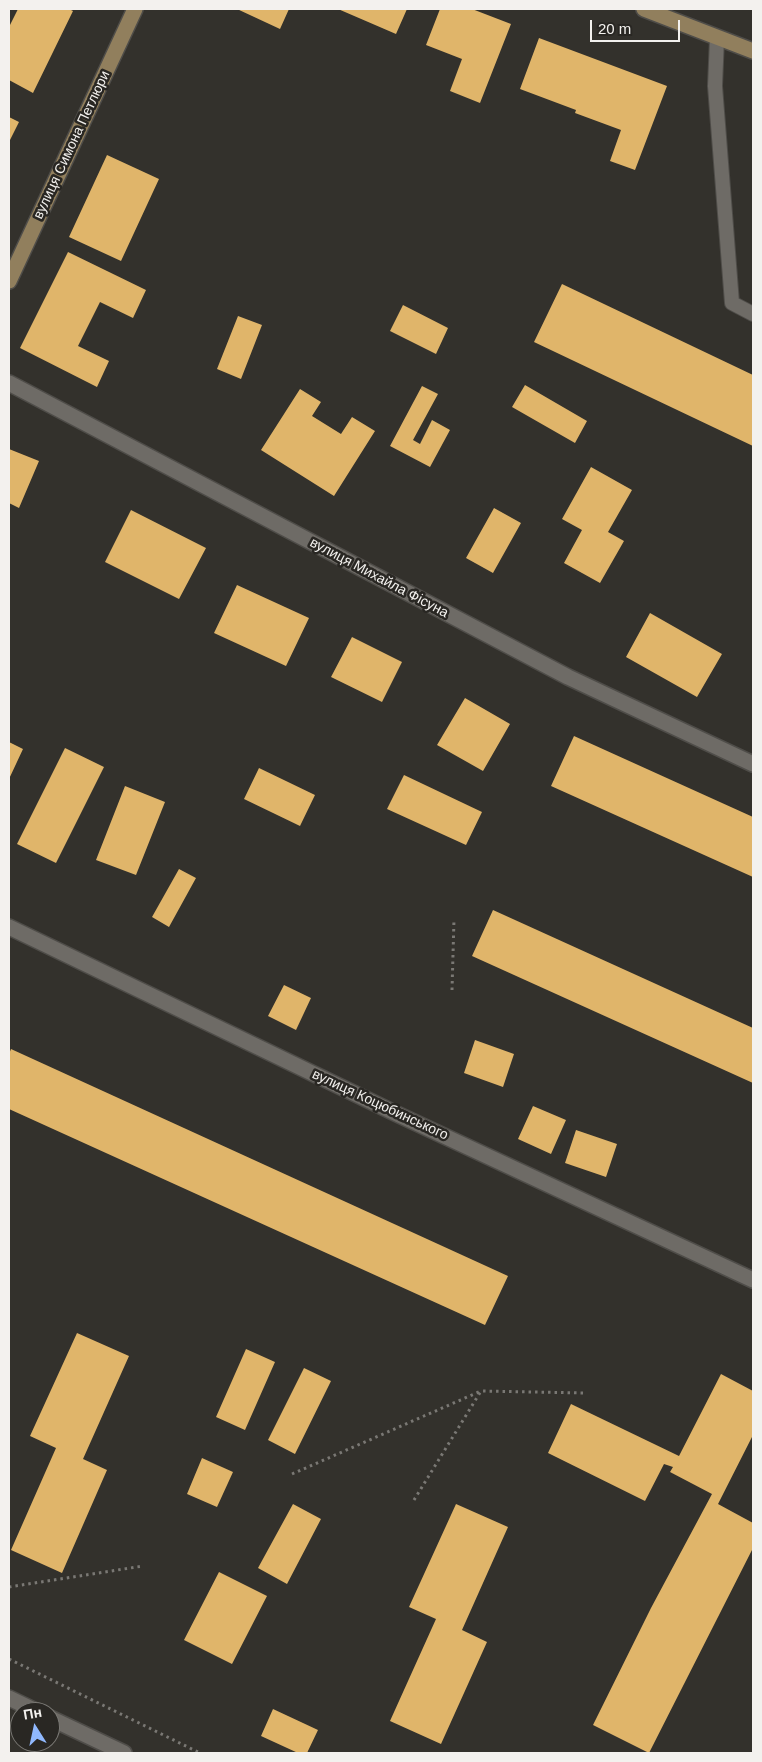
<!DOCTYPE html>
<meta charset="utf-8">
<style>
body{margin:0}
#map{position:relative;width:762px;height:1762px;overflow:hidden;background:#33312c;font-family:Helvetica,sans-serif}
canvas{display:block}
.frame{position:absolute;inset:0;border:10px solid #f3f1ee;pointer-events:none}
.north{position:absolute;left:10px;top:1702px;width:50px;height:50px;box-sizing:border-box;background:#292723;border:1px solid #7a7874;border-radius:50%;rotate:350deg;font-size:14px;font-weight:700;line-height:20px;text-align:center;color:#f3f1ee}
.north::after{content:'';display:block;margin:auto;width:18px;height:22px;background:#90b8fd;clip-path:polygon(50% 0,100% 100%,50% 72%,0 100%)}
.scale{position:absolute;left:590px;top:20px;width:90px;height:22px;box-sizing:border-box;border:2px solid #f3f1ee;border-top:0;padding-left:6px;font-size:15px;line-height:18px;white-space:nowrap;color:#f3f1ee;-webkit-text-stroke:4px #292723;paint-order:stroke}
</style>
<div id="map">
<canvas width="762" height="1762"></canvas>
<div class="frame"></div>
<div class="north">Пн</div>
<div class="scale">20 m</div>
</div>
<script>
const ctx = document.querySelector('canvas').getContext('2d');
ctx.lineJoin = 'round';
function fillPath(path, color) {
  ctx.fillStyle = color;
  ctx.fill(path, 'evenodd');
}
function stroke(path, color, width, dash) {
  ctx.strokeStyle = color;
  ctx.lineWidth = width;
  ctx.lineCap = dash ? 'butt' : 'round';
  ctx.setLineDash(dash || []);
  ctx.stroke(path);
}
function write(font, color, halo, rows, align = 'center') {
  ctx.font = font + ' Helvetica,sans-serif';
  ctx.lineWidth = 5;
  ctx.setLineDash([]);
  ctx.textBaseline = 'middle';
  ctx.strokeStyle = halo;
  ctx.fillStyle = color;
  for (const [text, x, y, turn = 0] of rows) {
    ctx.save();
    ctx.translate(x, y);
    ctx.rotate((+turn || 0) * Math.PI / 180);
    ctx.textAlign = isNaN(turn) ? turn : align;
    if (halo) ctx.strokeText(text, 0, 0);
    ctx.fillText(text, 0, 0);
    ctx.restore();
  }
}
const building = new Path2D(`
 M18,9H69L73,11L33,93L9,80V27Z
 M237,9H289L280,29Z
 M338,9H407L396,34Z
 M440,9H472L511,24L480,103L450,91L462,59L426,45Z
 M539,38L667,86L635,170L610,161L621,130L575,113L576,110L520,89Z
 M9,117L19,122L9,142Z
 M107,155L159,179L121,261L69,237Z
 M68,252L146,290L133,318L100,302L78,346L109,361L97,387L20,348Z
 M562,284L753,375V446L534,342Z
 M403,305L448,328L436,354L390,331Z
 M238,316L262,325L241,379L217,369Z
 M525,385L587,421L575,443L512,407Z
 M422,386L438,394L413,440L420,444L432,420L450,430L430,467L390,446Z
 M300,389L321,402L312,416L341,434L352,417L375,431L334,496L261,450Z
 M9,449L39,461L19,508L9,503Z
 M591,467L632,490L608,532L624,541L600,583L564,563L582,530L562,519Z
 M494,508L521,523L493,573L466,558Z
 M131,510L206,548L179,599L105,562Z
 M237,585L309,618L286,666L214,633Z
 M650,613L722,654L697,697L626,657Z
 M352,637L402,662L382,702L331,677Z
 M465,698L510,724L483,771L437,745Z
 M574,736L753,817V877L551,786Z
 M9,742L23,749L9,779Z
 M65,748L104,767L56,863L17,844Z
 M259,768L315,795L300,826L244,799Z
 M404,775L482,812L466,845L387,809Z
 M125,786L165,802L136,875L96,860Z
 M179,869L196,878L169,927L152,917Z
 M493,910L753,1028V1083L472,956Z
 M284,985L311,998L296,1030L268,1016Z
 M475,1040L514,1054L503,1087L464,1073Z
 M11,1049L508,1276L485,1325L9,1109V1054Z
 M533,1106L566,1120L551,1154L518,1139Z
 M576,1130L617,1144L606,1177L565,1163Z
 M77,1333L129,1356L83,1459L107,1470L62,1573L11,1550L56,1448L30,1436Z
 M246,1349L275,1362L245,1430L216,1417Z
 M304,1368L331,1381L295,1454L268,1440Z
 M721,1374L753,1391V1435L718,1504L753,1523V1548L649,1753L593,1725L651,1608L712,1494L670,1472L673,1467L664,1464L645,1501L548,1453L571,1404L679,1456Z
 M202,1458L233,1472L217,1507L187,1494Z
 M293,1504L321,1519L287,1584L258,1568Z
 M456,1504L508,1527L462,1630L487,1642L441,1744L390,1721L436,1619L409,1607Z
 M219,1572L267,1596L232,1664L184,1640Z
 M273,1709L318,1730L307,1753H298L261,1736Z`);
const path = new Path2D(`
 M452,990L454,919
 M292,1474L481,1391
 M414,1500L481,1391L587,1393
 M9,1587L143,1566
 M9,1659L200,1753`);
const lane = new Path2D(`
 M717,38L715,86L732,303L753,314`);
const street = new Path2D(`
 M9,383L568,677L753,764
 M9,927L399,1115L753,1280
 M9,1698L38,1712
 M50,1718L124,1753`);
const secondary = new Path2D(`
 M644,9L753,51
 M9,281L135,9`);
const streetNames = [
 ["вулиця Симона Петлюри",72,145,-65],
 ["вулиця Михайла Фісуна",379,578,28],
 ["вулиця Коцюбинського",380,1105,25]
];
fillPath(building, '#e0b56a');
stroke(lane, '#4f4d49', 16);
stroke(street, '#4f4d49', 18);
stroke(secondary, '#4f4d49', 18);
stroke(path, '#7a7874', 3, [2.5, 4]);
stroke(lane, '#6e6b66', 14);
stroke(street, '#6e6b66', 15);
stroke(secondary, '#917f5d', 15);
write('14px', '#f3f1ee', '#292723', streetNames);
</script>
